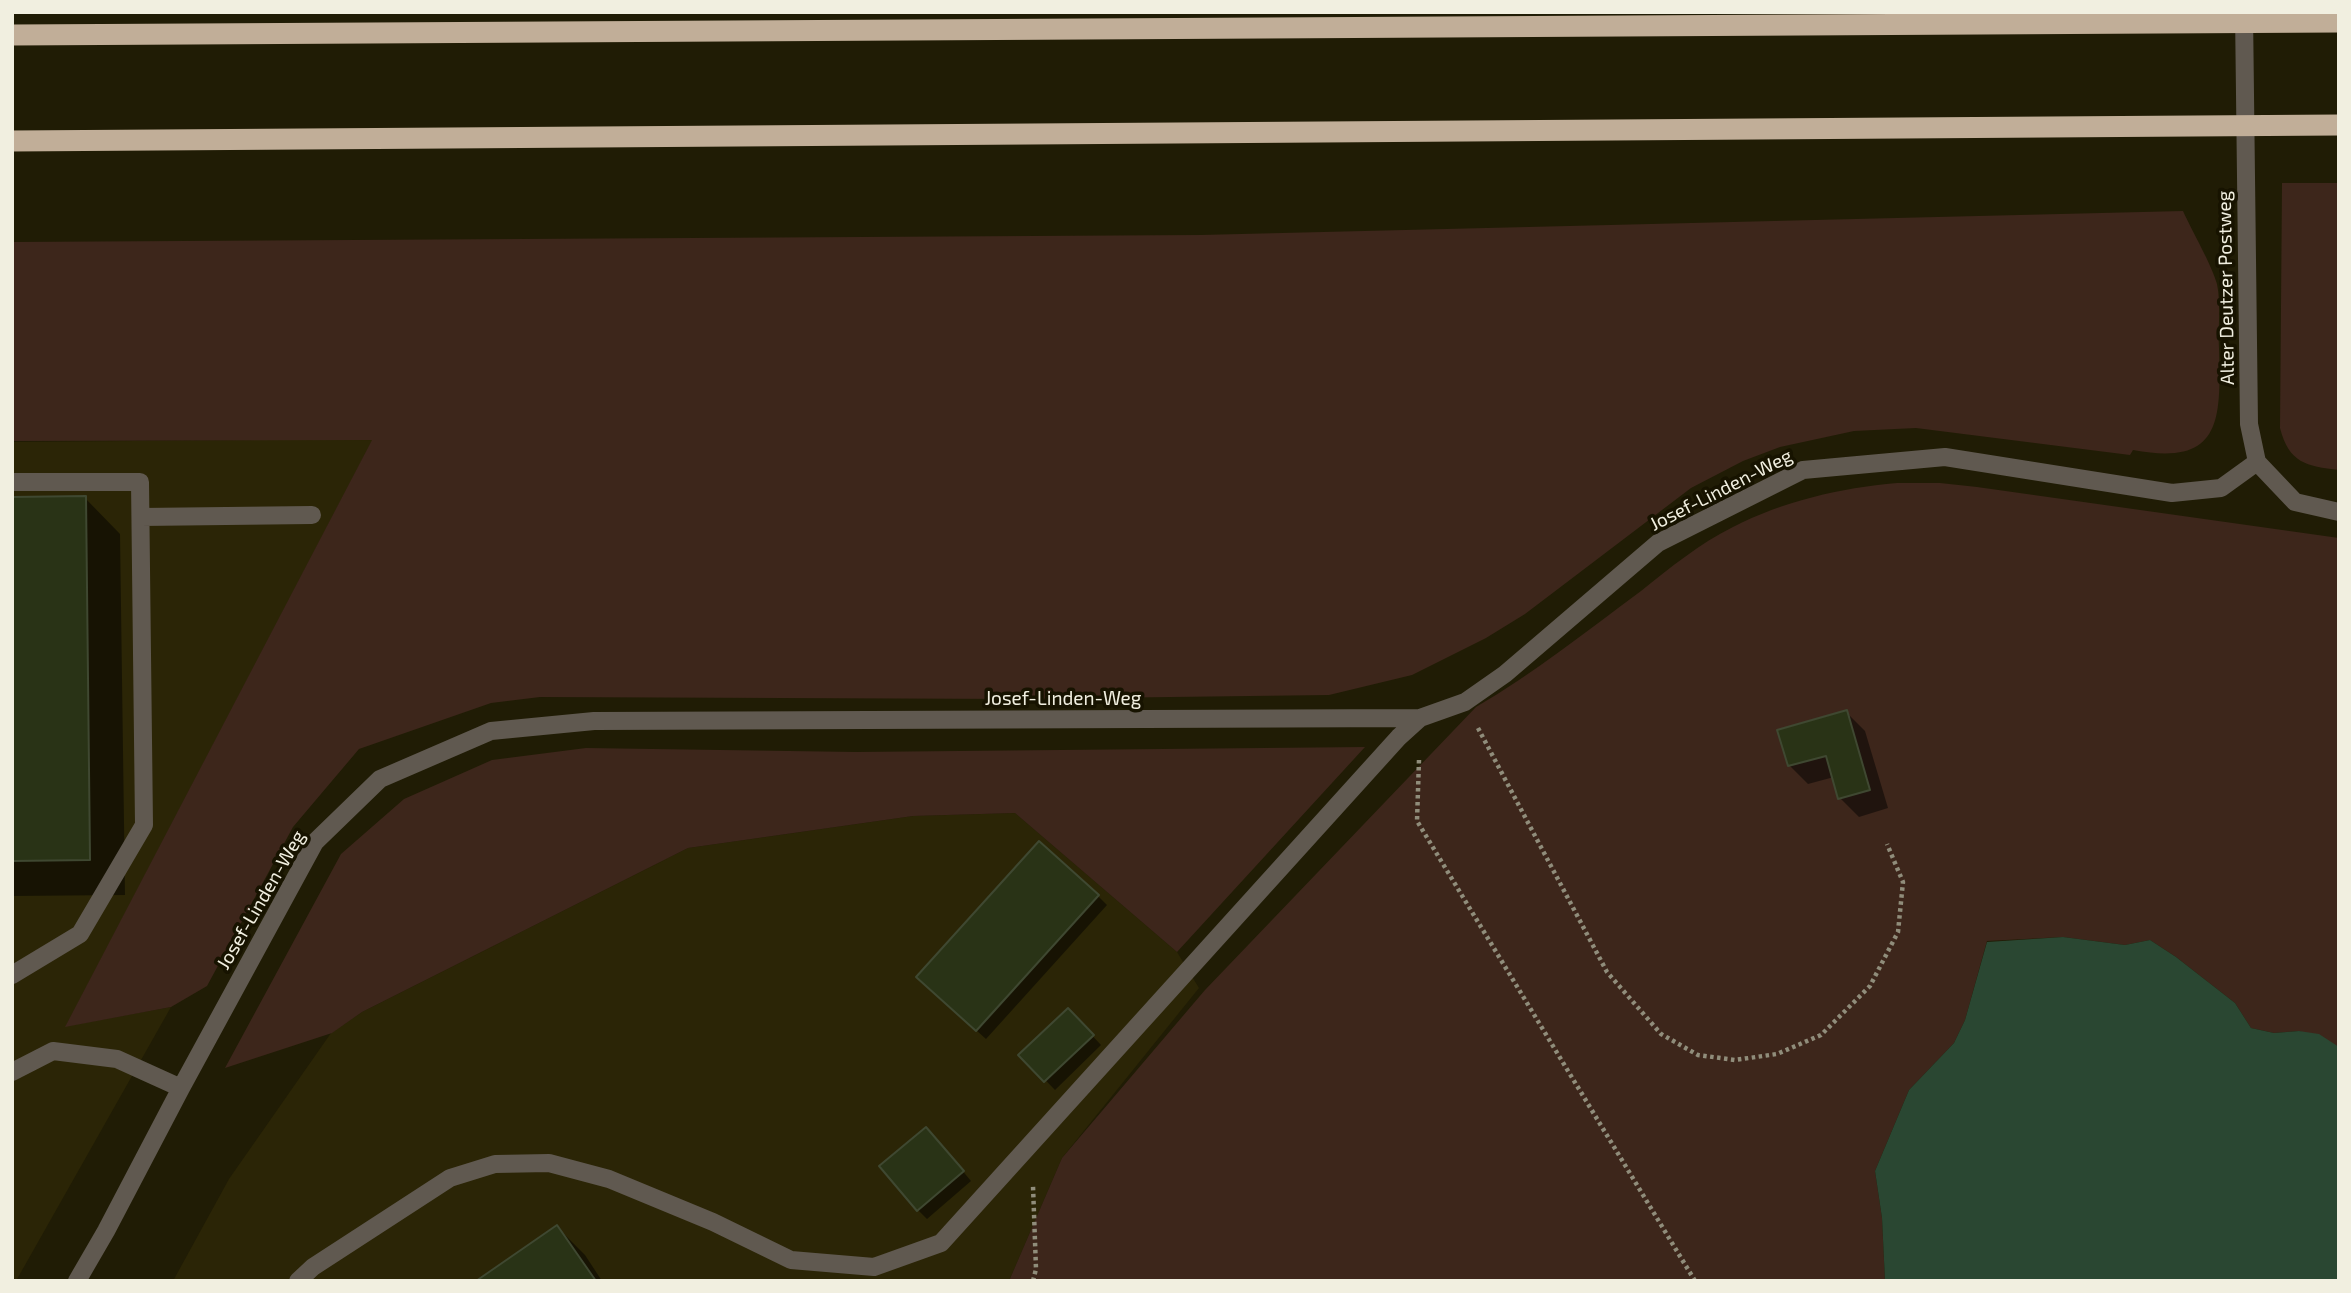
<!DOCTYPE html>
<style>
body{margin:0}
#map{position:relative;width:2351px;height:1293px;overflow:hidden;background:#201c05;font-family:"Exo 2",sans-serif}
canvas{display:block}
.frame{position:absolute;inset:0;border:14px solid #f1efe0;pointer-events:none}
</style>
<div id="map">
<canvas width="2351" height="1293"></canvas>
<div class="frame"></div>
</div>
<script>
const ctx = document.querySelector('canvas').getContext('2d');
ctx.lineJoin = 'round';
function fillPath(path, color) {
  ctx.fillStyle = color;
  ctx.fill(path, 'evenodd');
}
function stroke(path, color, width, dash) {
  ctx.strokeStyle = color;
  ctx.lineWidth = width;
  ctx.lineCap = dash ? 'butt' : 'round';
  ctx.setLineDash(dash || []);
  ctx.stroke(path);
}
function write(font, color, halo, rows, align = 'center') {
  ctx.font = font + ' "Exo 2",sans-serif';
  ctx.lineWidth = 7;
  ctx.setLineDash([]);
  ctx.textBaseline = 'middle';
  ctx.strokeStyle = halo;
  ctx.fillStyle = color;
  for (const [text, x, y, turn = 0] of rows) {
    ctx.save();
    ctx.translate(x, y);
    ctx.rotate((+turn || 0) * Math.PI / 180);
    ctx.textAlign = isNaN(turn) ? turn : align;
    if (halo) ctx.strokeText(text, 0, 0);
    ctx.fillText(text, 0, 0);
    ctx.restore();
  }
}
const built = new Path2D(`
 M373,439L66,1026L171,1007L16,1281H12V442Z
 M1015,813L1177,952L1199,988L1062,1158L1009,1281H173L229,1179L331,1033L362,1012L688,848L913,816Z`);
const green = new Path2D(`
 M2282,183H2339V470C2306,466 2289,463 2280,428Z
 M2183,211C2192,231 2212,265 2217,284C2221,302 2218,330 2219,348C2221,420 2222,467 2133,450L2130,455L1916,428L1854,431L1780,447L1743,461L1691,488L1525,614L1486,638L1412,675L1329,695L1015,699L540,697L491,703L359,749L293,827L207,986L171,1007L65,1027L372,440L12,441V242L1200,235Z
 M1897,483H1940L1977,487L2339,538V1047L2299,1031L2274,1033L2251,1028L2235,1003L2176,957L2150,940L2125,945L2063,937L1987,941L1965,1020L1954,1043L1909,1090L1875,1171L1882,1218L1885,1281H1009L1062,1158L1205,990L1476,707C1534,673 1587,631 1641,591C1670,568 1700,543 1733,527C1784,501 1840,488 1897,483Z
 M1365,747L1177,952L1015,813L913,816L688,848L362,1012L332,1033L225,1068L341,854L404,799L492,760L586,748L856,752Z`);
const water = new Path2D(`
 M2063,937L2125,945L2150,940L2176,957L2235,1003L2251,1028L2274,1033L2299,1031L2319,1034L2339,1047V1281H1885L1882,1218L1875,1171L1909,1090L1954,1043L1965,1020L1987,942Z`);
const shadow = new Path2D(`
 M85,498L120,534L125,895L12,896V499Z
 M1846,712L1865,731L1888,808L1859,817L1840,798L1834,777L1808,784L1789,765Z
 M1098,896L1107,905L986,1039L927,986Z
 M1068,1010L1101,1045L1055,1090L1021,1055Z
 M935,1138L971,1181L927,1219L918,1210Z
 M557,1227L585,1255L602,1281H479Z`);
const building = new Path2D(`
 M86,496L90,860L12,861V497Z
 M1847,710L1870,790L1838,799L1826,756L1788,766L1777,730Z
 M1039,841L1099,895L976,1031L916,977Z
 M1068,1008L1094,1035L1044,1082L1018,1055Z
 M926,1127L964,1171L917,1211L879,1166Z
 M557,1225L596,1281H476Z`);
const path = new Path2D(`
 M1478,728L1607,972L1661,1034L1698,1055L1735,1060L1777,1054L1821,1035L1870,986L1898,932L1903,882L1887,844
 M1419,760L1417,821L1695,1281
 M1033,1281L1036,1269L1033,1186`);
const minor = new Path2D(`
 M2244,12L2249,424L2257,462L2295,502L2339,512
 M12,482H140L144,825L80,934L12,975
 M141,517L312,515
 M12,1072L53,1051L117,1059L181,1088
 M77,1281L106,1231L181,1088L315,842L380,779L491,731L594,721L1420,718L1465,702L1505,674L1658,543L1803,470L1945,457L2172,493L2221,488L2257,462
 M298,1281L313,1267L450,1178L495,1164L549,1163L609,1179L713,1222L791,1260L874,1267L941,1243L1399,737L1420,718`);
const highway = new Path2D(`
 M12,35L2339,22
 M12,141L2339,125`);
const streetNames = [
 ["Alter Deutzer Postweg",2226,288,-91],
 ["Josef-Linden-Weg",1721,490,-27],
 ["Josef-Linden-Weg",1063,699],
 ["Josef-Linden-Weg",261,900,-60]
];
fillPath(built, '#2b2506');
fillPath(green, '#3d261b');
fillPath(water, '#2a4732');
fillPath(shadow, '#0007');
fillPath(building, '#293316');
stroke(building, '#3f4831', 2);
stroke(path, '#908d7b', 4.5, [3.5, 3.5]);
stroke(minor, '#605950', 18);
stroke(highway, '#c1ae98', 21);
write('19px', '#f1efe0', '#171300', streetNames);
</script>
